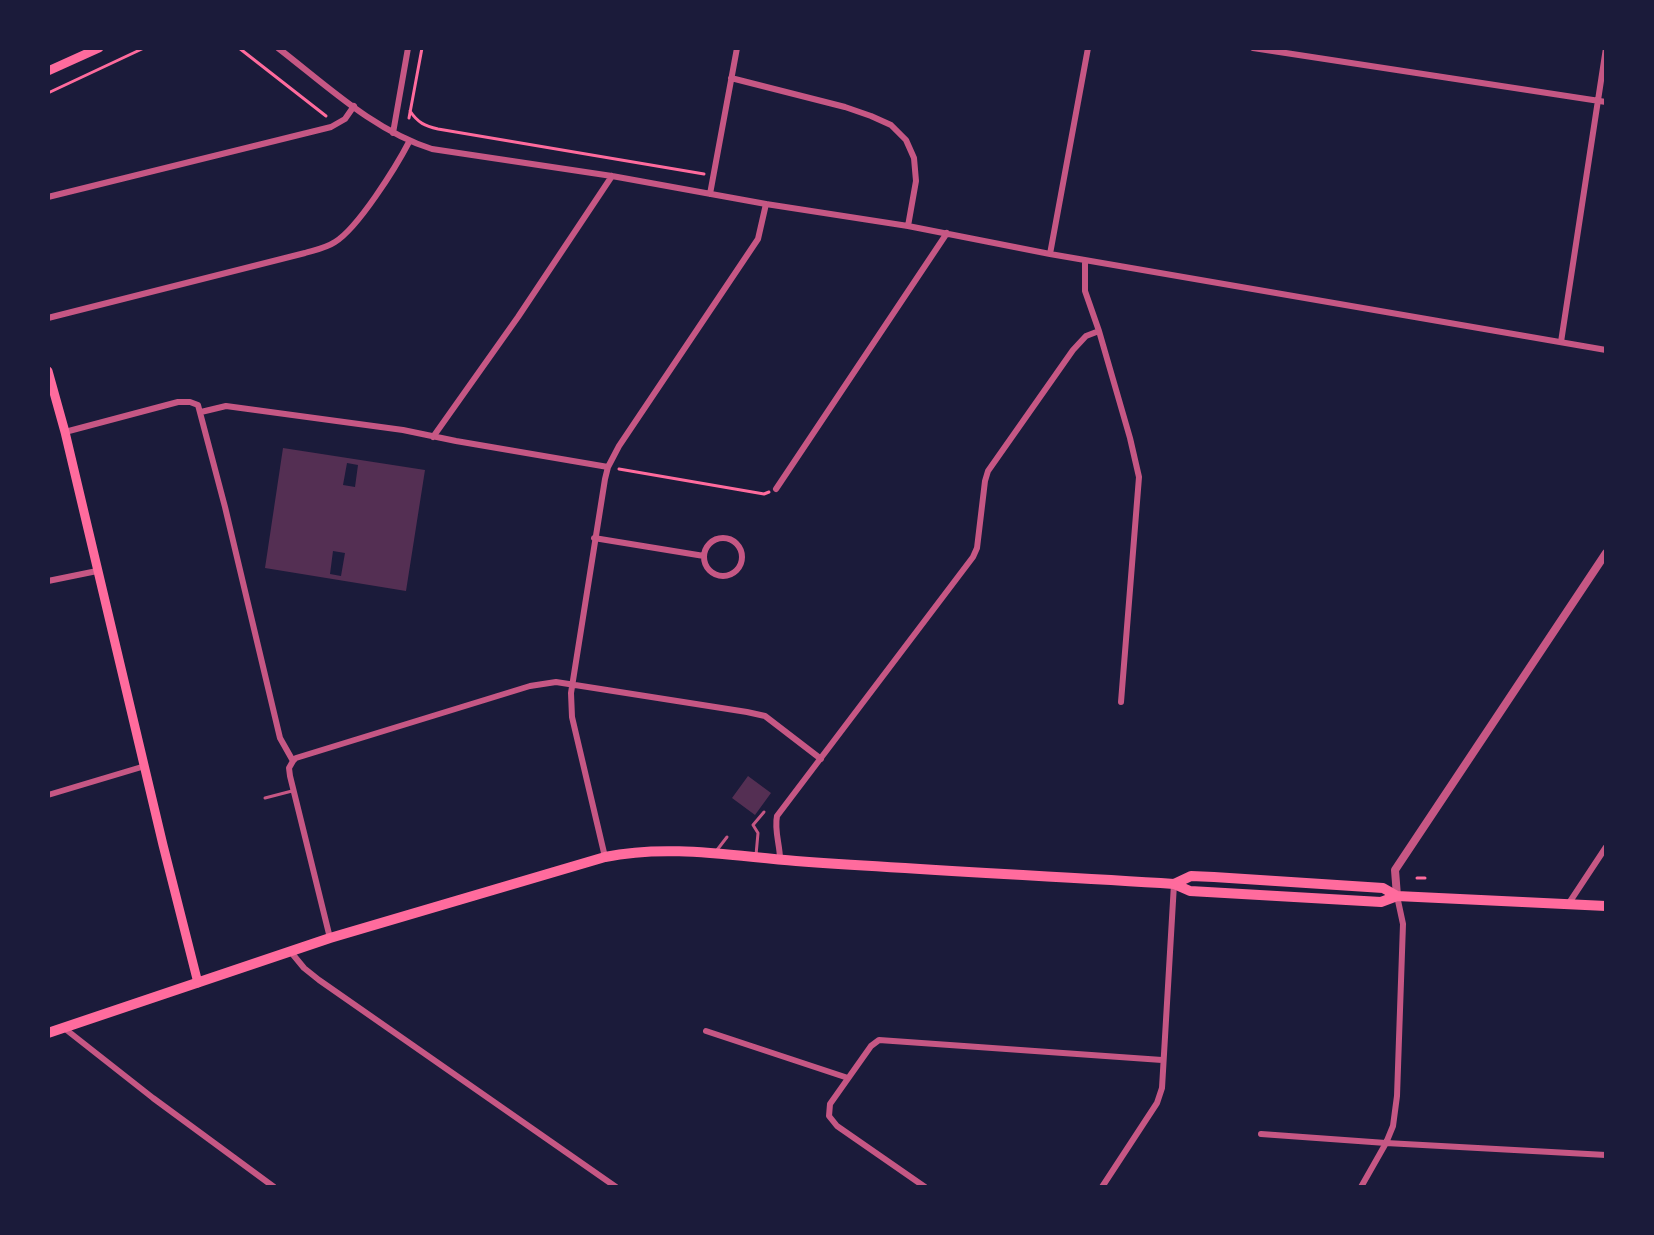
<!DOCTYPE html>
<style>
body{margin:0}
#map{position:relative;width:1654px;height:1235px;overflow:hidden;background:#1b1b3a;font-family:"Times New Roman",serif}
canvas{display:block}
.frame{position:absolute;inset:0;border:50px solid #1b1b3a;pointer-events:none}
</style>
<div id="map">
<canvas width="1654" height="1235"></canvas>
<div class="frame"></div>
</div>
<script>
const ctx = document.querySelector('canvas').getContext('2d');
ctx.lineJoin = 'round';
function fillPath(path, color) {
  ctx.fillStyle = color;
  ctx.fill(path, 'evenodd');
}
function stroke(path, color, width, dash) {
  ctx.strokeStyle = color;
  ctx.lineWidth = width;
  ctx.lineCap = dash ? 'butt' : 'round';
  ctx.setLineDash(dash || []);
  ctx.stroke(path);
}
const building = new Path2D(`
 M283,448L425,470L406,591L265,568ZM347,463L358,465L355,487L343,485ZM333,551L345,553L341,576L330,574Z
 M748,776L771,793L755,815L732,798Z`);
const path = new Path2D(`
 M239,48L326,116
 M48,93L144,48
 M410,111C418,123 425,126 438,129L704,174
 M409,118L422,48
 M619,469L764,494L769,492
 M1417,878H1425`);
const service = new Path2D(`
 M265,798L292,791
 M717,850L727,837
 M756,855L758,833L753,825L764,812`);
const minor = new Path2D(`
 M278,48C326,85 374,131 432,149L612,176L766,204L908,226L1050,254L1606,350
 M1253,48L1606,102
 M731,78L845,107L871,116L891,125L906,140L914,158L916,181L908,226
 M393,133L408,48
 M710,194L737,48
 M48,197L331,127L345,119L354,106
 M1050,254L1088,48
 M1085,260V291L1099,331L1130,438L1139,477L1121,702
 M48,318L305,253C315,250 326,248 335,242C358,228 396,167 409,142
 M1561,342L1606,48
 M201,412L226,406L403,430L456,441L608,467
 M65,432L178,402H190L198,405L225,507L280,738L293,761
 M433,437L518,317L612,176
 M776,489L947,233
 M704 557a19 19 0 1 1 38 0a19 19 0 1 1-38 0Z
 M594,538L704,556
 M48,581L97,571
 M293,761L296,758L530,686L556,682L747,712L765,716L821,759
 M293,761L289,768L290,776L330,938
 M48,795L145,766
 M605,857L572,717L571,693L605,479L608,467L619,446L758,239L766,204
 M780,859C780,845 774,830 777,816L973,557L977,548L985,481L988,471L1073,350L1086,336L1099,331
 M1569,903L1606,847
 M290,951L304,968L319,980L616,1187
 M64,1028L153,1098L274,1187
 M706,1031L848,1078
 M1261,1134L1386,1143L1606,1155
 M925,1187L837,1126L829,1116L830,1104L871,1046L879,1040L1162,1060
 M1102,1187L1157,1103L1162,1088L1174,884
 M1361,1187L1386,1143L1393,1126L1397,1096L1403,924L1397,896`);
const tertiary = new Path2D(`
 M1397,896L1395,870L1606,553`);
const secondary = new Path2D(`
 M48,71L99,48
 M48,371L65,432L163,845L198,983`);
const primary = new Path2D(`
 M1174,884L1191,876L1214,877L1383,888L1397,896L1606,906
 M48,1033L330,938L605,857C668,844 732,856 796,861C922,870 1048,876 1174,884L1190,891L1381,902L1397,896`);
fillPath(building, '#542f53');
stroke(path, '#ff6b9d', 3);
stroke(service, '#c65784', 3);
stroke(minor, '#c65784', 6);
stroke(tertiary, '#c65784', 8);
stroke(secondary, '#ff6b9d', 9);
stroke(primary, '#ff6b9d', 10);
</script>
